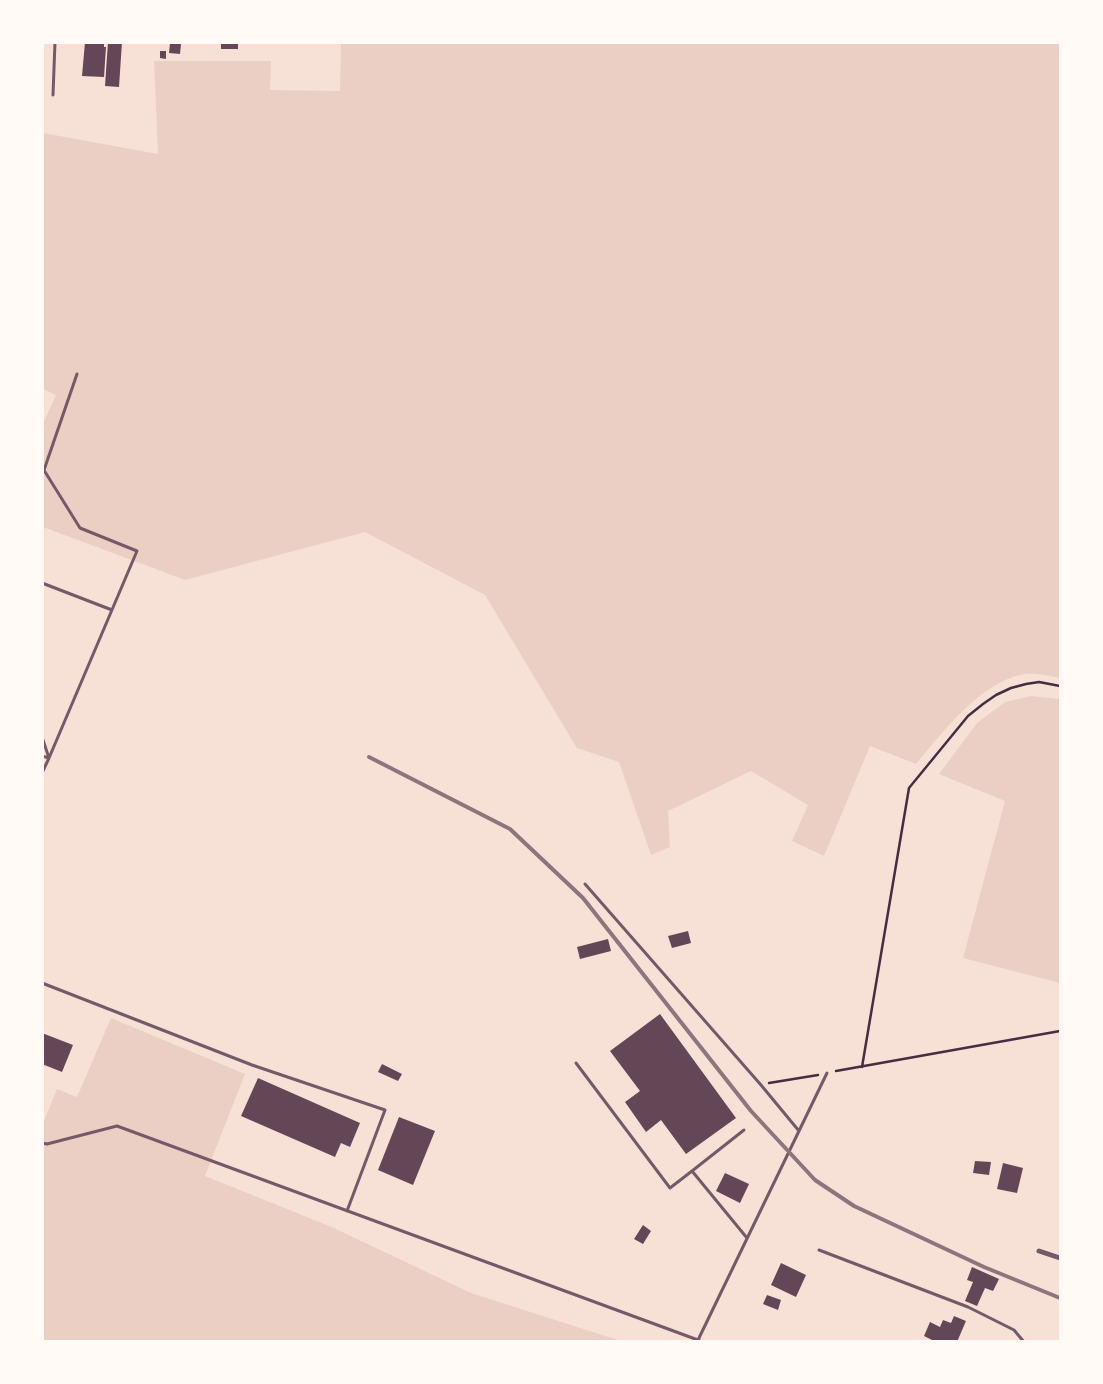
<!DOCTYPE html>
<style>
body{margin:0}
#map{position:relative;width:1103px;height:1384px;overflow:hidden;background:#f7e1d7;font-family:"Noto Sans",sans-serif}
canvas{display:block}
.frame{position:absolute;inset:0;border:44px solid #fffaf5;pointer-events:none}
</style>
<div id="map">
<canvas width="1103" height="1384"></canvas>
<div class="frame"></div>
</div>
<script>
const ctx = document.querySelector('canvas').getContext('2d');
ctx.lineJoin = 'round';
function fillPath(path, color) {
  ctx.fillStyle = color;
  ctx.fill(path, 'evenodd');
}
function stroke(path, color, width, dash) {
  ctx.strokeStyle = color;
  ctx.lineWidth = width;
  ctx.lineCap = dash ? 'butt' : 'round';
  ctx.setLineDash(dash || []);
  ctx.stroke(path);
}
const green = new Path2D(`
 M341,43H1060V678C1050,676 1036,673 1025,674C981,681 943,732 916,764L870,746L824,856L792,841L808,805L751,771L668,811L670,847L651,855L619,762L577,748L485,595L365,532L185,580L43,527V424L56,395L43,389V133L158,154L154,61H271L270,90L340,91Z
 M1031,696L1060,699V983L963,958L1005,801L939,774L977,723L1005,702Z
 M111,1018L245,1074L205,1176L334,1228L471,1293L621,1341H43L42,1126L57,1089L77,1097Z`);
const building = new Path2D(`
 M85,42H104V47H106L104,77L82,76Z
 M108,42H122L119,87L105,86Z
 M221,42H238V49H221Z
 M170,43L181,44L180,54L169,53Z
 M160,51H166V59L160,58Z
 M688,931L691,943L672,948L668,936Z
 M608,939L611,951L580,959L577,947Z
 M660,1014L736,1118L686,1154L661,1120L646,1132L625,1102L640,1091L610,1051Z
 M42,1033L73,1045L62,1072L42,1064Z
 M382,1064L402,1074L398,1081L378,1072Z
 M258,1078L360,1123L350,1147L341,1143L335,1157L241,1116Z
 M399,1117L435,1131L413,1185L378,1170Z
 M975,1161L991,1162L989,1175L973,1173Z
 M1003,1163L1023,1168L1017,1193L997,1189Z
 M725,1173L749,1184L740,1203L716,1191Z
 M643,1225L651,1231L643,1244L634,1239Z
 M781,1263L806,1275L796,1297L771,1285Z
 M972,1267L999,1279L993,1291L985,1288L977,1306L965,1301L973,1282L967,1280Z
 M767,1295L781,1300L778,1310L763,1304Z
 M954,1316L966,1321L957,1342H936L924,1336L930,1322L940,1327L943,1320L951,1323Z`);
const path = new Path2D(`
 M862,1067L909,788L968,716L983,704L996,695L1011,688L1026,684L1039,682L1060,686
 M836,1071L1060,1031
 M769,1083L818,1075`);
const service = new Path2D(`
 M53,95L55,42
 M42,467L80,528L137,551L49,758
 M44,470L77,374
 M42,583L112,610
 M42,737L49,758
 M42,756L49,758L42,773
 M585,884L761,1085L799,1131
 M42,983L252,1065L385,1110L347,1211
 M576,1063L670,1188L692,1171
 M744,1130L692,1171L747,1238
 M42,1143L47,1144L117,1126L698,1340
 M819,1250L968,1307L1014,1330L1024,1342
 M702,1342L698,1340L827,1073`);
const minor = new Path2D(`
 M1039,1251L1060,1258`);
const rail = new Path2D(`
 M369,757L510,829L583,898L751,1111L815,1180L854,1206L984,1267L1060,1298`);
fillPath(green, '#ebcfc5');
fillPath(building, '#644757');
stroke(path, '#4a2c40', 2.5);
stroke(service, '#755966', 3);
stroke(minor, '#755966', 5);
stroke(rail, '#8f747c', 4);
</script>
